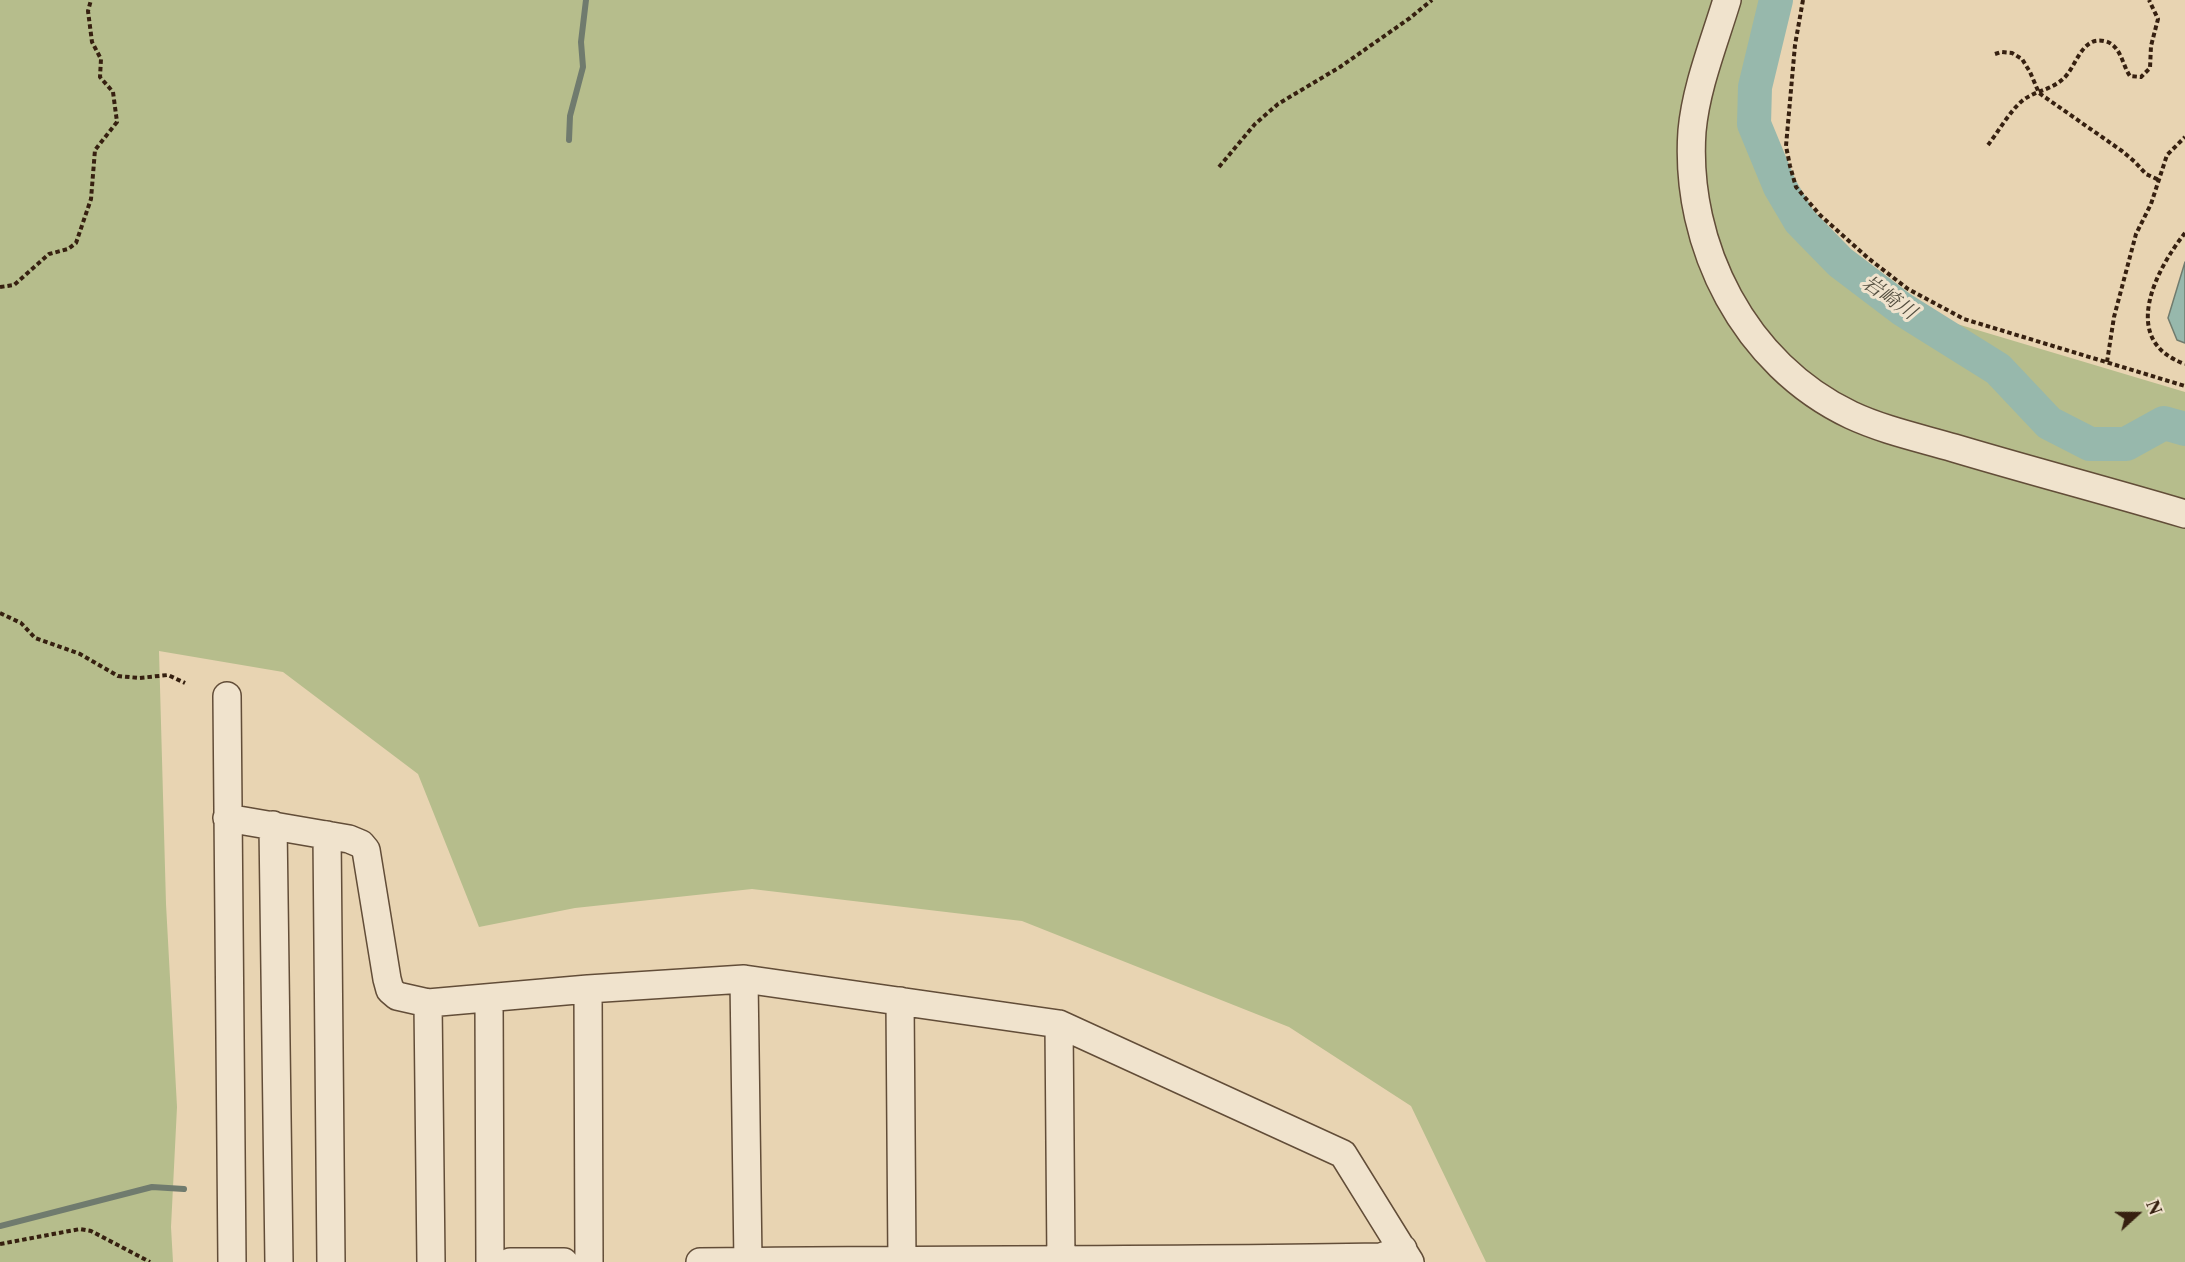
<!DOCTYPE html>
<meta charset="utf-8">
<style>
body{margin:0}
#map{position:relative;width:2185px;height:1262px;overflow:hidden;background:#e8d4b2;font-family:"Libre Caslon Text",serif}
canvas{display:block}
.north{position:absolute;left:2107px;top:1184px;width:60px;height:60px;-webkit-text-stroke:4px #f0e3cd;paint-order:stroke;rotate:69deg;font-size:16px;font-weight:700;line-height:24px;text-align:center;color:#362010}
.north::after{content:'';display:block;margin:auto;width:21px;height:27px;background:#362010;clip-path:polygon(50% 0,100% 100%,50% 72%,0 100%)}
</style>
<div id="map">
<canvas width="2185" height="1262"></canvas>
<div class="north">N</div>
</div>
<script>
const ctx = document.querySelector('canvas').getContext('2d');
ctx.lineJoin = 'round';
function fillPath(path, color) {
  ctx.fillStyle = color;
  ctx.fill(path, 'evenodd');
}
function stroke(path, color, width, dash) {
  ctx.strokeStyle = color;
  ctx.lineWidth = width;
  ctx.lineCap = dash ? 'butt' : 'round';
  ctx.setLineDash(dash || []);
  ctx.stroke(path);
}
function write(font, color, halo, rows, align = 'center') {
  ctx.font = font + ' "Libre Caslon Text","Noto Serif JP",serif';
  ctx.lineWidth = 6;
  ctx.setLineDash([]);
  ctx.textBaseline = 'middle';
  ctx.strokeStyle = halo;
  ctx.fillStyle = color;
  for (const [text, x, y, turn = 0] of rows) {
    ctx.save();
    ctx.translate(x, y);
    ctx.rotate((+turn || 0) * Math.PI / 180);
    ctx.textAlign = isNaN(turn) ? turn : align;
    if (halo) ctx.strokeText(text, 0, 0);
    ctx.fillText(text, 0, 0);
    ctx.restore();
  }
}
const green = new Path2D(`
 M0,0H1787L1771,74L1765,166L1782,212L1870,298L2185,392V1262H1486L1411,1106L1289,1027L1022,921L752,889L575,908L479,927L418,774L283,672L159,651L166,904L177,1107L171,1227L173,1262H0Z`);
const water = new Path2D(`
 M2185,262V343L2177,340L2168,318Z`);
const stream = new Path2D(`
 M569,140L570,116L583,67L581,42L586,0
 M0,1226L152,1187L184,1189`);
const river = new Path2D(`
 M1776,0L1755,87L1754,124L1780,187L1800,221L1840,262L1902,309L1998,369L2049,423L2090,444H2126L2164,423L2185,429`);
const path = new Path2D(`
 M1803,0L1795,45L1786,146L1790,166L1796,187L1820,215L1868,258L1908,289L1964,319L2185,386
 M1995,54L2001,52L2012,53L2022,59L2030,72L2039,93L2122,151L2135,162L2146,174L2159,180
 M1988,145C1998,132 2010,111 2022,101C2034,91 2051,90 2063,79C2076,68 2081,36 2104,41C2121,44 2122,65 2130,76L2141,77L2150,68L2151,46L2158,19L2149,0
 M1219,167L1255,124L1278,104L1340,67L1410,18L1432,0
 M2185,233C2155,271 2119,341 2185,364
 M0,287L14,285L49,254L68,249L76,243L91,199L95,150L117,122L113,92L100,77L101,59L92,42L88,11L91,0
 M2107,362L2114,317L2136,234L2151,204L2167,155L2185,137
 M0,613L21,623L35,638L80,654L118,676L139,678L168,675L185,683
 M0,1244L80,1229L91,1231L150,1262`);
const minor = new Path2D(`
 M1727,0C1714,43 1696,87 1692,131C1684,246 1745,365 1851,415C1883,430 1920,438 1954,448C2031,471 2108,491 2185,514
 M227,696L232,1262
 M227,818L349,839L361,844L366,850L387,979L390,990L397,996L428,1003L588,989L744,979L1059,1024L1343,1154L1410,1262
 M273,825L279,1262
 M327,835L331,1262
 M744,979L748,1262
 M588,989L589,1262
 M489,998L490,1262
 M900,1001L902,1262
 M428,1003L431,1262
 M1059,1024L1061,1262
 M510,1262H564
 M700,1262C927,1259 1154,1261 1381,1257L1403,1249`);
const waterNames = [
 ["岩崎川",1889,298,35]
];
fillPath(green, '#b6bd8c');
fillPath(water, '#97b8ac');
stroke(water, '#707b6e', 1.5);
stroke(stream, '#707b6e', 6);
stroke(river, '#97b8ac', 34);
stroke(minor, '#624d38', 30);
stroke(path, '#362010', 4, [4.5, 3]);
stroke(minor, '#f0e3cd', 27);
write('italic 20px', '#534e3f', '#f0e3cd', waterNames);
</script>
